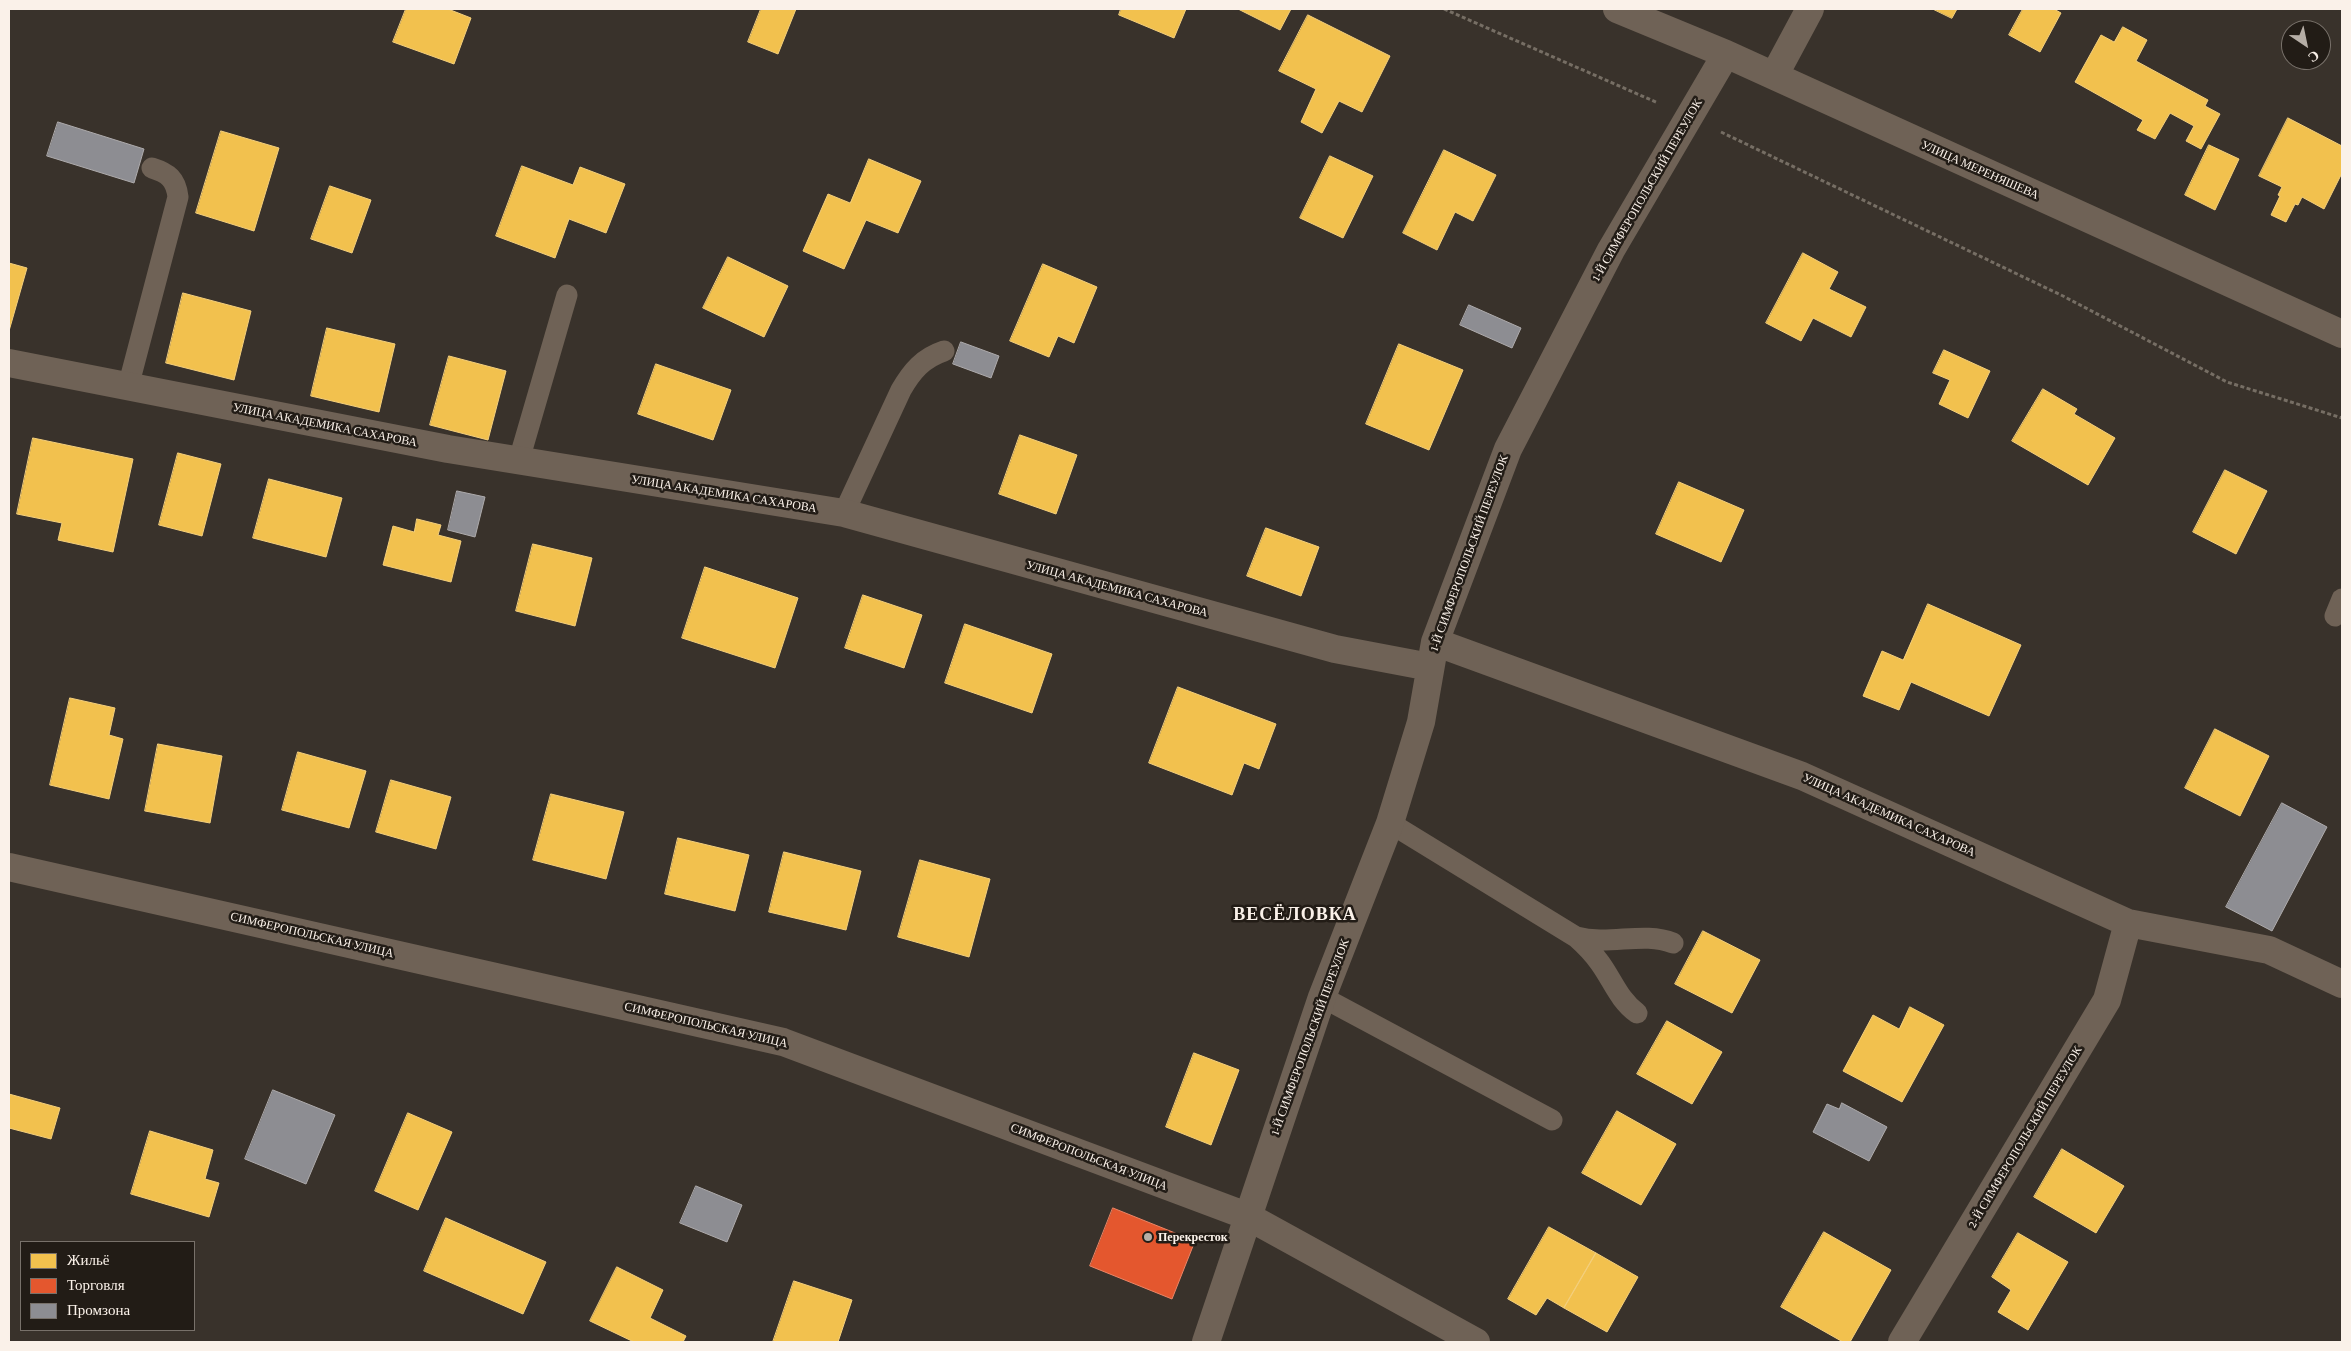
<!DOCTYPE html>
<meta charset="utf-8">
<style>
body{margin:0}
#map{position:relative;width:2351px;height:1351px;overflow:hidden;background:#39322b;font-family:"Crimson Pro",serif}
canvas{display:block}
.frame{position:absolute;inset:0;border:10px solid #faf1e9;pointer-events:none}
.legend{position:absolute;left:20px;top:1241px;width:175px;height:90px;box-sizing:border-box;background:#221c16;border:1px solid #78716a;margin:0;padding:6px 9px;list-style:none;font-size:15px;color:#faf1e9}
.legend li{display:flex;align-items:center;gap:10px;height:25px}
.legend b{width:25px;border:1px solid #78716a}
.north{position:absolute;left:2281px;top:20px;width:50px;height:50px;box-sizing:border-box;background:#221c16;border:1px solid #78716a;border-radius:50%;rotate:146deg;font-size:14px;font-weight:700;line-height:20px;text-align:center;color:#faf1e9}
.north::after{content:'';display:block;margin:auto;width:18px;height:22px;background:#b6aea6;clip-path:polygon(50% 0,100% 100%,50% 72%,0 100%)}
</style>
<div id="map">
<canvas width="2351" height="1351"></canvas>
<div class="frame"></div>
<ul class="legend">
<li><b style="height:14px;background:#f2c14e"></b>Жильё</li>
<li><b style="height:14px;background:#e4572e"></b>Торговля</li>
<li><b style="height:14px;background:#8d8d92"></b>Промзона</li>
</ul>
<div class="north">С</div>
</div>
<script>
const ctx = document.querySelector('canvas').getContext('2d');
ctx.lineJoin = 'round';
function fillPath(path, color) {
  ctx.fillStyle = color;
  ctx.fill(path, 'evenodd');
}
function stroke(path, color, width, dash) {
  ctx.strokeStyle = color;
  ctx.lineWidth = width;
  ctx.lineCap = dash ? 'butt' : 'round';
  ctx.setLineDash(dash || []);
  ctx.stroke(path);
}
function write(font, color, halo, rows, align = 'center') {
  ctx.font = font + ' "Crimson Pro",serif';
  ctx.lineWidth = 5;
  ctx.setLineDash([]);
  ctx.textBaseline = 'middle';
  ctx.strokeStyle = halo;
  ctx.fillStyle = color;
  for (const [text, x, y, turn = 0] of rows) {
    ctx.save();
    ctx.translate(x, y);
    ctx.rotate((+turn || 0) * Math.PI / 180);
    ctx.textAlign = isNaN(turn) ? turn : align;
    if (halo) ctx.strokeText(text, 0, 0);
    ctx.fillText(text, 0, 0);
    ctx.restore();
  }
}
const homes = new Path2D(`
 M406,9H448L471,18L454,64L393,42Z
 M761,9H796L778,54L748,42Z
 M1121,9H1186L1174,38L1119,15Z
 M1241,9H1291L1280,30L1240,10Z
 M1933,9H1957L1952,18Z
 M2023,9H2054L2061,13L2040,52L2009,35Z
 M1308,15L1390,56L1362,112L1339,101L1322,133L1301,122L1316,89L1279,71Z
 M2123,27L2147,40L2136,61L2208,100L2205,106L2220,114L2201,149L2186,141L2194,126L2170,113L2155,139L2137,130L2143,120L2075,82L2101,35L2114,42Z
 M2288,118L2342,146V173L2324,209L2302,197L2298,205L2295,204L2286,222L2271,215L2280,196L2278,195L2282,187L2259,176Z
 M221,131L279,148L254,231L196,213Z
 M2209,145L2239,159L2215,210L2185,195Z
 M1444,150L1496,175L1473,221L1455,212L1437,250L1403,233Z
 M1330,156L1373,176L1343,238L1300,218Z
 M869,159L921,181L898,233L866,220L844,269L803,251L828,194L850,203Z
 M522,166L573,185L580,167L625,184L606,233L569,219L555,258L496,236Z
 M330,186L371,200L352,253L311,239Z
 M1803,253L1838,272L1829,289L1866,307L1851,337L1813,318L1801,341L1766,323Z
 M728,257L788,286L764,337L703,308Z
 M9,263L27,268L9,331Z
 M1043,264L1097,287L1074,343L1058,336L1049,357L1010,341Z
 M183,293L251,311L234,380L166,363Z
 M327,328L395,344L379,412L311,396Z
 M1399,344L1463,370L1429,450L1366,424Z
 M1944,350L1990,371L1968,418L1939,404L1950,380L1933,373Z
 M449,356L506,371L488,440L430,425Z
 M656,364L731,390L713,440L638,414Z
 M2043,389L2077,409L2074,414L2115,438L2088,485L2012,441Z
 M1020,435L1077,455L1056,514L999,494Z
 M33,438L133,459L113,552L58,540L62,523L17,514Z
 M178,453L221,464L202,536L159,525Z
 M2225,470L2267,491L2236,554L2193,532Z
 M269,479L342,498L326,557L253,538Z
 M1679,482L1744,510L1721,562L1656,534Z
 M417,519L441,525L438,535L461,541L451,582L383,565L393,526L414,532Z
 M1266,528L1319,547L1301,596L1247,576Z
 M533,544L592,558L575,626L516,611Z
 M705,567L798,598L775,668L682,638Z
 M863,595L922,615L904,668L845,648Z
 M1928,604L2021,645L1989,716L1911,682L1899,710L1863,696L1882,651L1903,660Z
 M965,624L1052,654L1032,713L945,683Z
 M1178,687L1276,724L1259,769L1244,763L1232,795L1149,763Z
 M70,698L115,708L109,735L123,739L109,799L50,785Z
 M2215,729L2269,756L2240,816L2185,788Z
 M158,744L222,756L210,823L145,811Z
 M298,752L366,771L349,828L282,810Z
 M391,780L451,797L436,849L376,832Z
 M551,794L624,812L606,879L533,860Z
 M678,838L749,855L735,911L665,894Z
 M784,852L861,871L846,930L769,912Z
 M920,860L990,879L969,957L898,937Z
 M1703,931L1760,960L1732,1013L1675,984Z
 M1910,1007L1944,1025L1902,1102L1843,1071L1873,1015L1899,1029Z
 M1667,1021L1722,1052L1692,1104L1637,1074Z
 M1194,1053L1239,1070L1211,1145L1166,1127Z
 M9,1094L60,1108L51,1139L9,1128Z
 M1617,1111L1676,1144L1641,1205L1582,1173Z
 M408,1113L452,1132L418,1210L375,1191Z
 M150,1131L213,1150L205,1179L219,1183L209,1217L131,1194Z
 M2062,1149L2124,1186L2096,1233L2034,1197Z
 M446,1218L546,1262L523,1314L424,1271Z
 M1549,1227L1596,1253L1564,1308L1547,1298L1536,1315L1508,1299Z
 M1824,1232L1891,1270L1850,1342H1843L1781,1307Z
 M2018,1233L2068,1262L2028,1330L1998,1312L2011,1290L1992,1277Z
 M1596,1253L1638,1277L1607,1332L1564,1308Z
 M617,1267L663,1290L650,1318L686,1336L683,1342H634L590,1321Z
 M794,1281L852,1300L838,1342H773Z`);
const shops = new Path2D(`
 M1113,1208L1195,1241L1172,1299L1090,1266Z`);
const industry = new Path2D(`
 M58,122L144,149L134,183L47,156Z
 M1469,305L1521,328L1512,348L1460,325Z
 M961,342L999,356L991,378L953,364Z
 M457,491L485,497L475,537L448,530Z
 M2282,803L2327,827L2272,931L2226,907Z
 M273,1090L335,1115L306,1184L245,1159Z
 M1842,1103L1887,1127L1869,1161L1813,1132L1827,1104L1839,1109Z
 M696,1186L742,1205L727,1242L680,1223Z`);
const path = new Path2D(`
 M1444,9L1658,103
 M1721,132L2063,296L2227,382L2342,418`);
const lane = new Path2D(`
 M128,387L178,197C176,179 168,173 152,168
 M519,460L567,295
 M844,513L901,390C912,371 923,358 944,351
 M2335,616L2342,599
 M1390,823L1576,937C1610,946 1643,931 1673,943
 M1576,937C1585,945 1593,953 1600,963C1613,981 1619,1000 1637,1013
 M1322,997L1552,1120`);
const street = new Path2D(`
 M1617,9L1726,54L2342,334
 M1774,76L1810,9
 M9,363L448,449L844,513L1335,649L1430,667
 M1435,642L1802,776L2128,923L2269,950L2342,984
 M9,867L783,1042L1247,1216L1476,1342
 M1206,1342L1322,997L1390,823L1421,722L1435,642L1508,449L1611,250L1726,54
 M1902,1342L2107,1000L2128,923`);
const markers = [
 [1148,1237,5,"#b6aea6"]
];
const streetNames = [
 ["УЛИЦА МЕРЕНЯШЕВА",1980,170,24],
 ["1-Й СИМФЕРОПОЛЬСКИЙ ПЕРЕУЛОК",1647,190,-60],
 ["УЛИЦА АКАДЕМИКА САХАРОВА",325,425,11],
 ["УЛИЦА АКАДЕМИКА САХАРОВА",724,494,9],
 ["1-Й СИМФЕРОПОЛЬСКИЙ ПЕРЕУЛОК",1469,553,-70],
 ["УЛИЦА АКАДЕМИКА САХАРОВА",1117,589,15],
 ["УЛИЦА АКАДЕМИКА САХАРОВА",1889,815,24],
 ["СИМФЕРОПОЛЬСКАЯ УЛИЦА",312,935,13],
 ["СИМФЕРОПОЛЬСКАЯ УЛИЦА",706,1025,13],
 ["1-Й СИМФЕРОПОЛЬСКИЙ ПЕРЕУЛОК",1310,1037,-70],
 ["2-Й СИМФЕРОПОЛЬСКИЙ ПЕРЕУЛОК",2025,1137,-59],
 ["СИМФЕРОПОЛЬСКАЯ УЛИЦА",1089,1157,21]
];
const poiNames = [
 ["Перекресток",1158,1237]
];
const districtNames = [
 ["ВЕСЁЛОВКА",1295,914]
];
fillPath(homes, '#f2c14e');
stroke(homes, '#f4cf7c', 1);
fillPath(shops, '#e4572e');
stroke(shops, '#eb8566', 1);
fillPath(industry, '#8d8d92');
stroke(industry, '#aeabac', 1);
stroke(path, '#766e64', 3, [4, 2.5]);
stroke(lane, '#6f6256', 21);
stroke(street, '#6f6256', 28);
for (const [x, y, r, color] of markers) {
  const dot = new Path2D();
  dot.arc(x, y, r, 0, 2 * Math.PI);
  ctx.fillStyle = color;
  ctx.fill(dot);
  stroke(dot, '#221c16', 2);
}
write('12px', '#faf1e9', '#221c16', streetNames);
write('bold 12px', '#faf1e9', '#221c16', poiNames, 'left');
ctx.letterSpacing = '1px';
write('bold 18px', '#faf1e9', '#221c16', districtNames);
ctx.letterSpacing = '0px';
</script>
